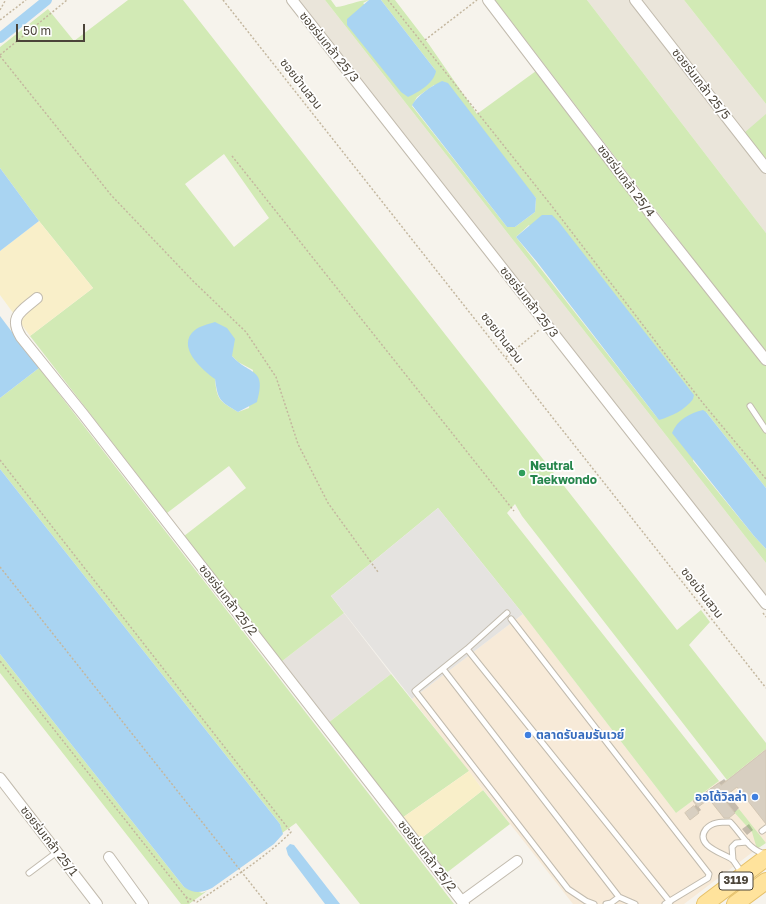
<!DOCTYPE html>
<meta charset="utf-8">
<style>
body{margin:0}
#map{position:relative;width:766px;height:904px;overflow:hidden;background:#f6f3ec;font-family:"Golos Text",sans-serif}
canvas{display:block}
.scale{position:absolute;left:16px;top:24px;width:69px;height:18px;box-sizing:border-box;border:2px solid #4b4439;border-top:0;padding-left:5px;font-size:12px;line-height:14px;white-space:nowrap;color:#4b4439;-webkit-text-stroke:3px #fff;paint-order:stroke}
</style>
<div id="map">
<canvas width="766" height="904"></canvas>
<div class="scale">50 m</div>
</div>
<script>
const ctx = document.querySelector('canvas').getContext('2d');
ctx.lineJoin = 'round';
function fillPath(path, color) {
  ctx.fillStyle = color;
  ctx.fill(path, 'evenodd');
}
function stroke(path, color, width, dash) {
  ctx.strokeStyle = color;
  ctx.lineWidth = width;
  ctx.lineCap = dash ? 'butt' : 'round';
  ctx.setLineDash(dash || []);
  ctx.stroke(path);
}
function write(font, color, halo, rows, align = 'center') {
  ctx.font = font + ' "Golos Text","Noto Sans Thai",sans-serif';
  ctx.lineWidth = 3.5;
  ctx.setLineDash([]);
  ctx.textBaseline = 'middle';
  ctx.strokeStyle = halo;
  ctx.fillStyle = color;
  for (const [text, x, y, turn = 0] of rows) {
    ctx.save();
    ctx.translate(x, y);
    ctx.rotate((+turn || 0) * Math.PI / 180);
    ctx.textAlign = isNaN(turn) ? turn : align;
    if (halo) ctx.strokeText(text, 0, 0);
    ctx.fillText(text, 0, 0);
    ctx.restore();
  }
}
const residential = new Path2D(`
 M288,0H325L766,563V609Z
 M587,0H684L766,104V233Z`);
const commercial = new Path2D(`
 M523,614L676,813L719,781L727,780L766,749V842L684,904H573L412,699Z`);
const industrial = new Path2D(`
 M344,613L391,674L328,723L281,662Z`);
const green = new Path2D(`
 M128,0H183L677,630L701,610L710,622L689,645L766,743V749L727,780L522,516L515,504L507,513L719,781L676,813L523,614L438,508L331,596L344,613L281,662L184,536L246,488L229,466L167,513L30,336L93,288L39,221L0,168V47L48,9L74,41ZM224,154L269,218L234,247L185,184ZM232,356L238,362L253,370L249,408L238,412C220,401 217,401 215,379Z
 M325,0H331L336,7C348,6 357,0 369,0L363,3L436,71L381,0H395L428,43L477,114L536,71L766,366V488L706,412L693,461L754,536L766,549V563ZM434,85L536,198L535,212L515,227H507L412,106L417,97ZM529,225L659,420L516,237Z
 M495,0H587L766,233V354Z
 M684,0H766V104Z
 M766,114V161L744,133Z
 M39,368L454,904H360L296,823L282,833L280,824L0,469V398Z
 M0,654L184,887L202,893L207,891L189,904H181L0,673Z
 M391,674L469,771L402,818L328,723Z
 M483,790L510,824L445,874L419,840Z
 M739,809L766,843L757,849L752,832L734,812Z`);
const sand = new Path2D(`
 M39,221L93,288L30,336L0,295V251Z
 M469,771L483,790L419,840L402,818Z`);
const parking = new Path2D(`
 M438,508L523,614L412,699L331,596Z`);
const water = new Path2D(`
 M369,0H381L436,71C434,83 419,92 408,97L401,92L347,25V19Z
 M442,81L448,83L536,198L535,212L515,227H507L412,105C419,94 430,87 442,81Z
 M0,168L39,221L0,251Z
 M542,215H552L558,221L694,395L693,399C685,410 672,416 659,420L537,262L516,237Z
 M0,316L39,368L0,398Z
 M215,322L227,328L235,339L232,356C250,376 267,367 257,402L238,412C220,401 218,401 215,379C202,370 175,346 195,330C200,326 209,324 215,322Z
 M703,410L706,412L766,488V549L754,536L672,433C677,420 690,413 703,410Z
 M0,469L280,824L283,834L274,844L212,888C201,893 194,894 184,887L0,654Z
 M290,844L294,845L340,904H325L288,855L286,848Z`);
const shadow = new Path2D(`
 M766,750V815L737,786L727,793L739,808L734,813L710,798L698,806L701,810L690,819L688,811L697,804L695,801L700,796L724,779L726,781Z
 M749,824L753,830L747,835L742,829Z`);
const canal = new Path2D(`
 M0,38L47,0`);
const building = new Path2D(`
 M766,750V824L737,787L723,798L735,813L729,818H724L709,799L698,807L693,801L719,783L721,785Z
 M694,806L699,813L690,820L685,813Z`);
const path = new Path2D(`
 M223,0L766,688
 M388,0L551,205L702,402L766,479
 M0,10L5,1
 M0,20L26,0
 M425,40L477,0
 M0,55L67,0
 M0,56L111,195L193,281L246,332L276,377L298,444L328,503L378,572
 M232,156L514,511
 M506,357L539,330
 M0,460L291,832C268,856 225,883 197,902L186,897L0,661
 M0,567L267,904
 M763,613L766,617
 M186,897L189,904`);
const service = new Path2D(`
 M750,406L766,430
 M507,613L467,649L670,902
 M511,619L709,874L708,878L665,904
 M467,649L415,691L568,889L586,901L594,904
 M443,669L619,897
 M762,831L766,828
 M733,860L732,847L736,843L747,842
 M29,873L57,852
 M742,873C739,869 736,864 733,860C726,854 693,846 706,829C712,822 721,822 730,822C741,833 749,851 766,854
 M606,904L611,903L619,897L635,904`);
const minor = new Path2D(`
 M292,0L766,604
 M488,0L657,222L766,360
 M635,0L766,168
 M37,298C22,311 8,316 21,337L83,414L464,904
 M0,778L97,904
 M109,857L143,904
 M462,901L517,861`);
const primary = new Path2D(`
 M705,904L766,858
 M735,904L766,881`);
const markers = [
 [522,473,4,"#2e9e5b"],
 [528,735,4,"#3f7fe0"],
 [755,797,4,"#3f7fe0"]
];
const shields = [
 [736,881,34]
];
const shieldNames = [
 ["3119",736,881]
];
const streetNames = [
 ["ซอยร่มเกล้า 25/3",329,47,51],
 ["ซอยบ้านสวน",301,84,52],
 ["ซอยร่มเกล้า 25/5",701,84,52],
 ["ซอยร่มเกล้า 25/4",626,181,53],
 ["ซอยร่มเกล้า 25/3",529,302,52],
 ["ซอยบ้านสวน",502,338,52],
 ["ซอยบ้านสวน",702,593,52],
 ["ซอยร่มเกล้า 25/2",228,600,52],
 ["ซอยร่มเกล้า 25/1",49,841,52],
 ["ซอยร่มเกล้า 25/2",427,856,52]
];
const leisureNames = [
 ["Neutral",530,466],
 ["Taekwondo",530,480]
];
const shopNames = [
 ["ตลาดรับลมรันเวย์",536,735],
 ["ออโต้วิลล่า",747,797,"right"]
];
fillPath(residential, '#eae5da');
fillPath(commercial, '#f7ead8');
fillPath(industrial, '#e6e2dd');
fillPath(green, '#d2eab5');
fillPath(sand, '#f9efc9');
fillPath(parking, '#e5e3e0');
fillPath(water, '#a9d4f2');
fillPath(shadow, '#0003');
stroke(canal, '#a9d4f2', 10);
fillPath(building, '#d8cfc1');
stroke(building, '#d3c7b4', 1);
stroke(service, '#c2bbae', 7);
stroke(minor, '#c2bbae', 12);
stroke(primary, '#e6c16a', 18);
stroke(path, '#c4b79f', 1.5, [2, 2]);
stroke(service, '#fff', 5);
stroke(minor, '#fff', 10);
stroke(primary, '#ffe39c', 16);
for (const [x, y, r, color] of markers) {
  const dot = new Path2D();
  dot.arc(x, y, r, 0, 2 * Math.PI);
  ctx.fillStyle = color;
  ctx.fill(dot);
  stroke(dot, '#fff', 1.5);
}
for (const [x, y, w] of shields) {
  const box = new Path2D();
  box.roundRect(x - w / 2, y - 9, w, 18, 3);
  ctx.fillStyle = '#fff';
  ctx.fill(box);
  stroke(box, '#4b4439', 1);
}
write('bold 11px', '#4b4439', null, shieldNames);
write('12px', '#4b4439', '#fff', streetNames);
write('bold 12px', '#27864d', '#fff', leisureNames, 'left');
write('bold 12px', '#366cbe', '#fff', shopNames, 'left');
</script>
